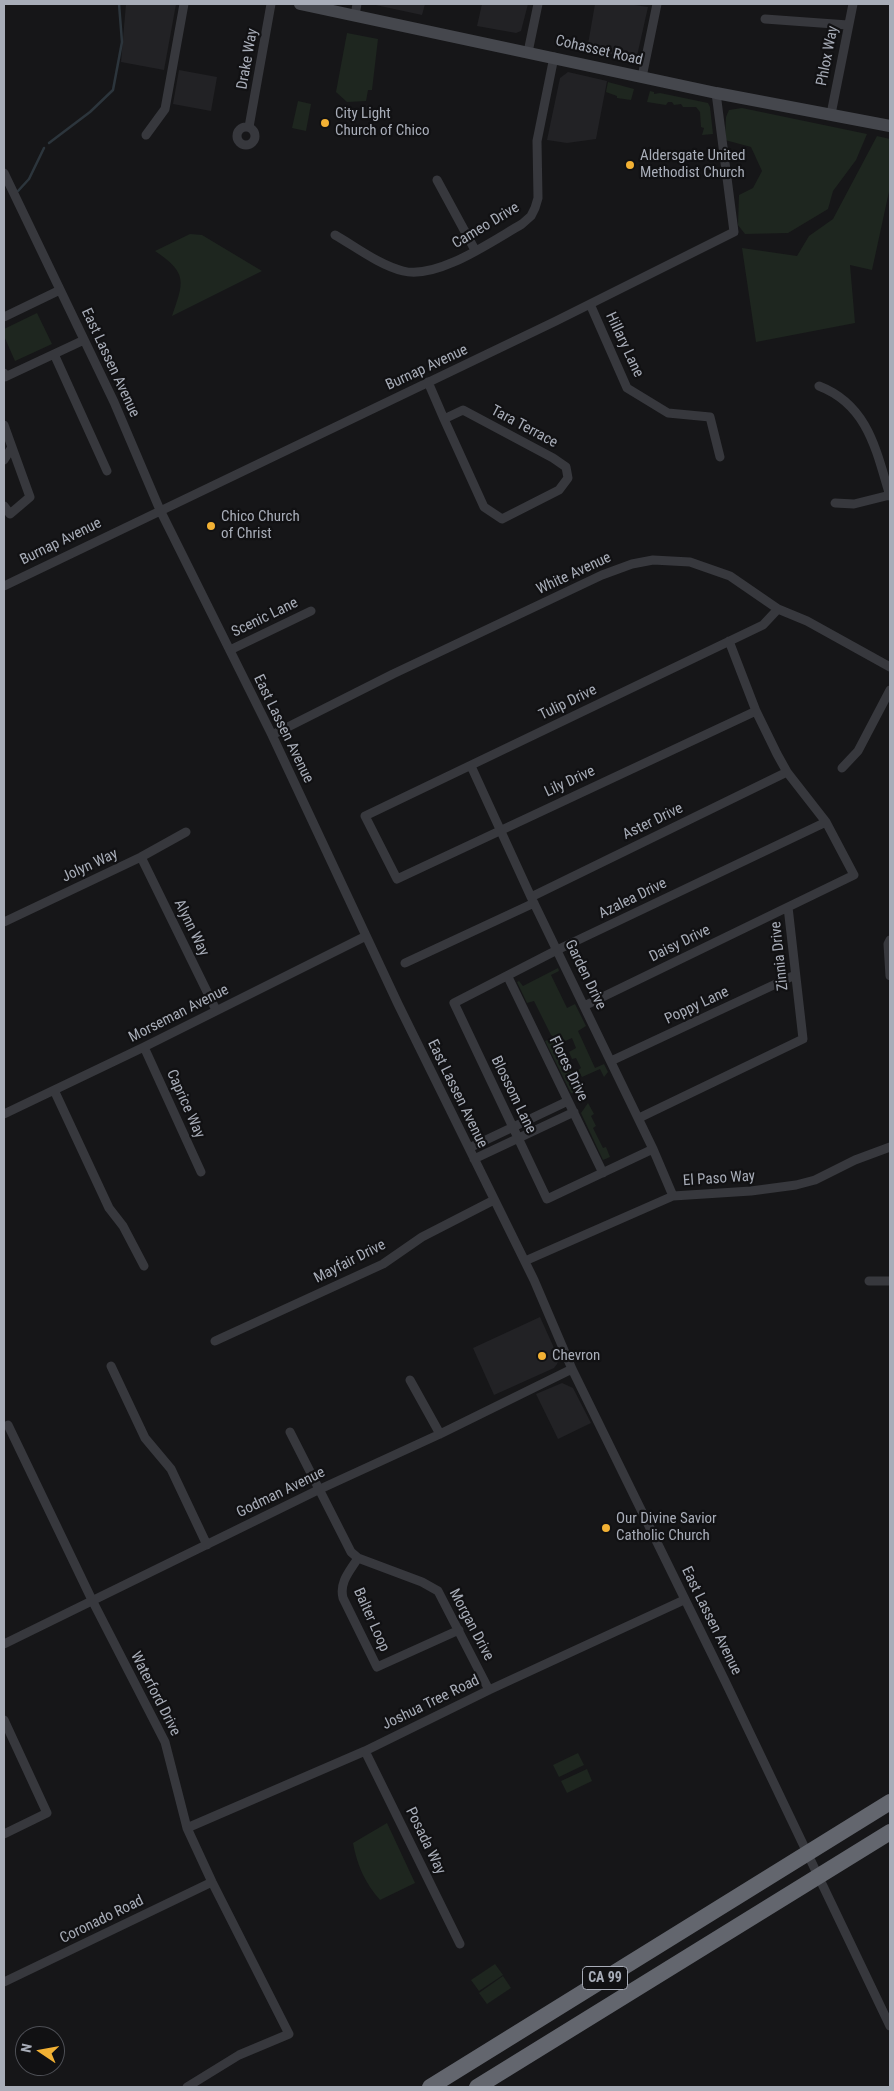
<!DOCTYPE html>
<style>
body{margin:0}
#map{position:relative;width:894px;height:2091px;overflow:hidden;background:#161618;font-family:"Roboto Condensed",sans-serif}
canvas{display:block}
.frame{position:absolute;inset:0;border:5px solid #a8adb8;pointer-events:none}
.north{position:absolute;left:15px;top:2026px;width:50px;height:50px;box-sizing:border-box;background:#111113;border:1px solid #4d4f55;border-radius:50%;rotate:282deg;font-size:14px;font-weight:700;line-height:20px;text-align:center;color:#a8adb8}
.north::after{content:'';display:block;margin:auto;width:18px;height:22px;background:#f2b134;clip-path:polygon(50% 0,100% 100%,50% 72%,0 100%)}
</style>
<div id="map">
<canvas width="894" height="2091"></canvas>
<div class="frame"></div>
<div class="north">N</div>
</div>
<script>
const ctx = document.querySelector('canvas').getContext('2d');
ctx.lineJoin = 'round';
function fillPath(path, color) {
  ctx.fillStyle = color;
  ctx.fill(path, 'evenodd');
}
function stroke(path, color, width, dash) {
  ctx.strokeStyle = color;
  ctx.lineWidth = width;
  ctx.lineCap = dash ? 'butt' : 'round';
  ctx.setLineDash(dash || []);
  ctx.stroke(path);
}
function write(font, color, halo, rows, align = 'center') {
  ctx.font = font + ' "Roboto Condensed",sans-serif';
  ctx.lineWidth = 4.5;
  ctx.setLineDash([]);
  ctx.textBaseline = 'middle';
  ctx.strokeStyle = halo;
  ctx.fillStyle = color;
  for (const [text, x, y, turn = 0] of rows) {
    ctx.save();
    ctx.translate(x, y);
    ctx.rotate((+turn || 0) * Math.PI / 180);
    ctx.textAlign = isNaN(turn) ? turn : align;
    if (halo) ctx.strokeText(text, 0, 0);
    ctx.fillText(text, 0, 0);
    ctx.restore();
  }
}
const built = new Path2D(`
 M126,4H176L164,70L121,62Z
 M371,4H425L422,15Z
 M482,4H528L521,31L516,33L477,26Z
 M595,4H628L648,7L637,56L634,58L587,50Z
 M179,70L217,77L211,111L173,104Z
 M568,72L607,81L596,139L567,143L547,140L560,78Z
 M540,1317L559,1359L557,1364L554,1368L494,1395L473,1348Z
 M562,1383L573,1388L591,1423L558,1439L536,1394Z`);
const green = new Path2D(`
 M347,33L378,39L372,90H368L366,101L347,102L336,92Z
 M608,82L634,89L631,100L617,98V96L606,92Z
 M650,91L654,92V94L660,93L708,103L710,107L713,134L702,135L704,128L701,127L700,112L696,107H683L681,104L674,105L672,102H668L666,105L647,102Z
 M298,101L311,104L306,131L292,128Z
 M742,108L867,134L856,160L833,191L828,209L788,233L745,234L738,225L739,195L753,188L762,171L751,147L725,140L726,117L729,110Z
 M877,136L890,139V187L872,270L850,265L855,323L756,342L742,248L797,256L809,236L833,219Z
 M190,234L202,235L262,271L172,316C184,282 188,273 155,251Z
 M37,313L52,344L15,361L4,336V329Z
 M558,968L559,971L551,975L567,1008L575,1004L586,1026L578,1031L595,1068L604,1064L608,1072L604,1077L600,1069L582,1077L578,1070L581,1068L576,1058L572,1059L569,1052L576,1048L572,1038L563,1042L551,1035L534,1001L527,1003L517,982L519,981L523,986Z
 M551,1039L559,1043L569,1064L567,1065L571,1071L572,1070L584,1094L571,1093L545,1041Z
 M588,1103L594,1114L591,1116L596,1126L593,1128L603,1148L606,1147L610,1157L603,1160L581,1113Z
 M578,1753L584,1765L559,1777L553,1765Z
 M587,1769L592,1781L567,1793L561,1781Z
 M387,1823L415,1883L380,1900C365,1883 357,1865 353,1843Z
 M495,1964L503,1975L479,1991L471,1980Z
 M503,1976L511,1988L487,2004L479,1993Z`);
const stream = new Path2D(`
 M49,143L90,112L113,90L122,42L119,4
 M18,191L29,179L44,148`);
const street = new Path2D(`
 M355,15L357,4
 M765,19L848,25
 M528,52L538,4
 M642,77L657,4
 M831,114L853,4
 M249,127L271,4
 M237 136a9 9 0 1 1 18 0a9 9 0 1 1-18 0Z
 M146,135L165,109L184,4
 M4,173L114,402L160,510L272,735L398,1004L534,1280L572,1369L725,1681L890,2026
 M437,180L475,250
 M335,235C356,247 379,265 403,271C437,280 492,241 522,224L531,216L535,208L538,198L537,141L554,57
 M590,304L627,388L668,413L710,417L720,457
 M4,317L60,290
 M54,354L107,471
 M4,373L5,377L84,340
 M428,382L444,419
 M819,386C868,405 876,450 890,496
 M463,410L553,458L566,467L568,478L559,490L502,519L484,507L444,419Z
 M4,425L30,497L10,514L4,506
 M4,460L12,447
 M835,503L854,504L890,495
 M4,586L556,321L734,232L716,93
 M230,650L311,611
 M756,711L397,879L365,816L763,625L778,609
 M272,735L393,674L602,575L632,564L653,560L690,562L730,576L778,609L807,621L890,667
 M471,766L531,897L653,1149L673,1196
 M842,768L858,751L890,690
 M141,857L216,1010
 M531,897L787,772
 M4,922L141,857L186,832
 M890,940L888,944L890,976
 M405,963L534,903
 M508,977L603,1173
 M584,1006L788,907
 M144,1047L201,1172
 M611,1061L795,975
 M54,1090L109,1208L123,1226L144,1266
 M4,1114L144,1047L366,936
 M639,1118L803,1039L788,907L854,875L826,822L787,772L777,754L756,711L729,641
 M469,1148L568,1101
 M653,1149L547,1199L454,1003L557,950L826,822
 M474,1159L574,1112
 M525,1261L673,1196L751,1191L796,1185L815,1180L855,1160L890,1147
 M869,1281H890
 M215,1341L383,1264L422,1237L494,1200
 M111,1366L145,1438L171,1469L207,1545
 M410,1380L440,1434
 M8,1425L92,1600L165,1742L187,1828L212,1882L289,2034L239,2055L187,2087
 M290,1432L351,1552L358,1558L422,1582L438,1591L489,1690
 M358,1558C350,1571 339,1582 343,1598L377,1667L459,1630
 M4,1644L318,1490L440,1434L572,1369
 M4,1720L47,1813L4,1834
 M365,1751L460,1944
 M187,1828L365,1751L489,1690L684,1600
 M4,1982L212,1882`);
const secondary = new Path2D(`
 M300,4L716,93L890,126`);
const highway = new Path2D(`
 M430,2087L890,1802
 M477,2087L890,1832`);
const markers = [
 [325,123,5,"#f2b134"],
 [630,165,5,"#f2b134"],
 [211,526,5,"#f2b134"],
 [542,1356,5,"#f2b134"],
 [606,1528,5,"#f2b134"]
];
const shields = [
 [605,1978,45]
];
const shieldNames = [
 ["CA 99",605,1978]
];
const streetNames = [
 ["Cohasset Road",599,51,13],
 ["Phlox Way",828,56,-79],
 ["Drake Way",248,59,-80],
 ["Cameo Drive",486,226,-31],
 ["Hillary Lane",624,345,65],
 ["East Lassen Avenue",110,363,65],
 ["Burnap Avenue",427,368,-25],
 ["Tara Terrace",524,427,28],
 ["Burnap Avenue",61,542,-26],
 ["White Avenue",574,574,-25],
 ["Scenic Lane",265,618,-26],
 ["Tulip Drive",568,703,-26],
 ["East Lassen Avenue",283,729,64],
 ["Lily Drive",570,782,-25],
 ["Aster Drive",653,822,-26],
 ["Jolyn Way",90,866,-25],
 ["Azalea Drive",633,899,-26],
 ["Alynn Way",191,928,64],
 ["Daisy Drive",680,944,-26],
 ["Zinnia Drive",780,956,-96],
 ["Garden Drive",585,975,64],
 ["Poppy Lane",697,1006,-25],
 ["Morseman Avenue",179,1014,-27],
 ["Flores Drive",568,1069,64],
 ["East Lassen Avenue",457,1094,64],
 ["Blossom Lane",513,1095,64],
 ["Caprice Way",185,1104,66],
 ["El Paso Way",719,1179,-4],
 ["Mayfair Drive",350,1262,-27],
 ["Godman Avenue",281,1493,-26],
 ["Balter Loop",371,1620,66],
 ["East Lassen Avenue",711,1621,64],
 ["Morgan Drive",471,1625,62],
 ["Waterford Drive",155,1694,63],
 ["Joshua Tree Road",431,1703,-26],
 ["Posada Way",425,1841,64],
 ["Coronado Road",102,1920,-26]
];
const poiNames = [
 ["City Light",335,114],
 ["Church of Chico",335,131],
 ["Aldersgate United",640,156],
 ["Methodist Church",640,173],
 ["Chico Church",221,517],
 ["of Christ",221,534],
 ["Chevron",552,1356],
 ["Our Divine Savior",616,1519],
 ["Catholic Church",616,1536]
];
fillPath(built, '#222225');
fillPath(green, '#1e261f');
stroke(stream, '#2c353c', 2.5);
stroke(street, '#37383d', 9);
stroke(secondary, '#45474d', 12);
stroke(highway, '#63666e', 16);
for (const [x, y, r, color] of markers) {
  const dot = new Path2D();
  dot.arc(x, y, r, 0, 2 * Math.PI);
  ctx.fillStyle = color;
  ctx.fill(dot);
  stroke(dot, '#111113', 2);
}
for (const [x, y, w] of shields) {
  const box = new Path2D();
  box.roundRect(x - w / 2, y - 11.5, w, 23, 4);
  ctx.fillStyle = '#111113';
  ctx.fill(box);
  stroke(box, '#a8adb8', 1);
}
write('bold 14px', '#a8adb8', null, shieldNames);
write('15px', '#a8adb8', '#111113', streetNames);
write('15px', '#a8adb8', '#111113', poiNames, 'left');
</script>
